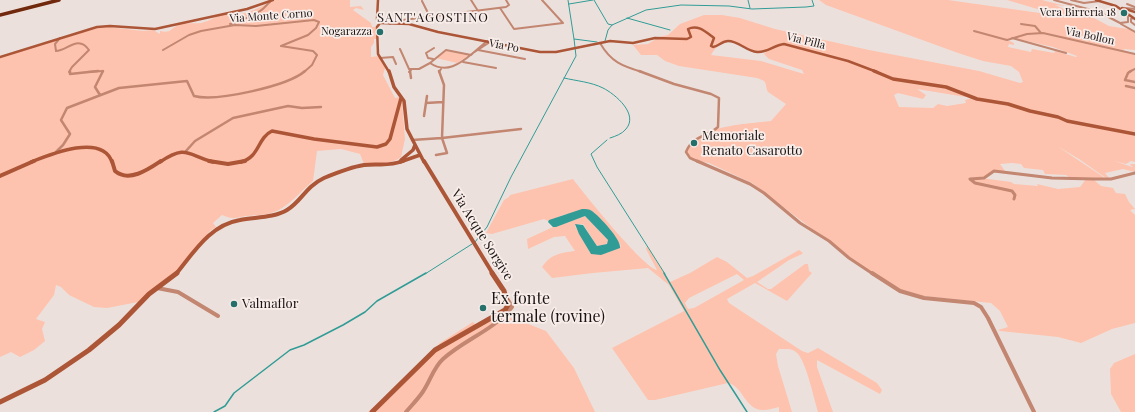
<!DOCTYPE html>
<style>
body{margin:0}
canvas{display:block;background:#ece0dc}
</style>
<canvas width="1135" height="412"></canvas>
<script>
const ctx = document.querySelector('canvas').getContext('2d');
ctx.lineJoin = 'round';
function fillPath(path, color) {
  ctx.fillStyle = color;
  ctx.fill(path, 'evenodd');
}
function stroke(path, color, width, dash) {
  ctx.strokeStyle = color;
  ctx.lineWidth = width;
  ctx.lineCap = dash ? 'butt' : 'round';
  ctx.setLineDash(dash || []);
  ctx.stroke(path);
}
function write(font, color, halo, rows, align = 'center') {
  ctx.font = font + ' "Playfair Display",serif';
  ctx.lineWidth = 3.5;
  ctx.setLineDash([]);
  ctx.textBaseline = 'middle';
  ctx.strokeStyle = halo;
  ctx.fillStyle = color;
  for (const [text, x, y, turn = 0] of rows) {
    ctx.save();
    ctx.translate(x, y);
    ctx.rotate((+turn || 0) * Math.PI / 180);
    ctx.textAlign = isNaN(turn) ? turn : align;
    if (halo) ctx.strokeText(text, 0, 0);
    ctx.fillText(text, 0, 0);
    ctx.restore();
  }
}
const green = new Path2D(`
 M276,0H350V7L361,6L364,10L356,8L353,10L371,23L372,27H376L377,39H374V43L371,47V57L379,56L385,68L383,75L395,98L399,97L402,102L405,139L401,157C390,165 378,164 364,164L360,154L341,149L317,151L313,181C301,191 288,207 274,212C264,216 255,215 246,216C233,218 235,220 222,215L213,223L216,227L210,231L175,274L138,302L107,308L94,307L69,295L61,287L56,285L54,295L36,319L45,322L42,329L45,341L34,350L20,357L11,352L0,357V57L97,28L108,27L143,31L153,30L160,34V31C172,34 171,27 179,25C186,22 194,24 201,23C210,21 218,15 227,13C232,13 237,16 242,14C255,11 264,4 276,0Z
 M819,0H948L1040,13L1044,11L1007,0H1042L1065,6L1055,5L1080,16L1094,18L1109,26L1128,29L1135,33V50L1124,49L1123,50L1135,54V162L1131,161L1126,164L1114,161L1132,167H1133L1130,165L1131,164H1135V172L1123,169L1105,173L1109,178H1106L1079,159L1057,146L1102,176L1104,178L1094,180L1101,186L1113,188L1116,193L1125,194L1129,202L1135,209L1130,210L1135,215V323L1112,329L1081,343L1058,337L1000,331L998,330L1008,327L1000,311L991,303L923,296L899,289L850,258L752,183L709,163L695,161L690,158L686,152C694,125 748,124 771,121L786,104L768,92C764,83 769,82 757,78L679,66L665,61L657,55H641L633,45L648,44L659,37L668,35L680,24L704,15H722L740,18L775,29L869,50L979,71L1020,83L1023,82L1019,72L1011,66L983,61L958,53L826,5ZM1013,38L1053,47L1077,56L1076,57L1055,51L1054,53L1032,49L1031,52L1008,47L1009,44L1014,45V43L1008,40ZM733,41L748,50L766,52L764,54L769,59L802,70L804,74L761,61L711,55C717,45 722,42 733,41ZM917,89L972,98L965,100L966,103L947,106L938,104L933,108L899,107L894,95L898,93L923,99L926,95ZM1012,163L1021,164L1024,168L1043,170L1045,174L1066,175L1070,178L1086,179L1080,187L1058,189L1037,184L1038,186L1014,184L1011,182L981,178L994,171H1005L1000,164Z
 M446,51L469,55L457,63L436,58Z
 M573,179C585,195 643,267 657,270L646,249L647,246L670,282L690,273L717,257L727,262L747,278L753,276L799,250L803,253L802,254L789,260L757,282L768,289H771L805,264H808L809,271L812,273L787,301L755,283L727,299L729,303L802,351L808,353L818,348L877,383L882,390L880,394L817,360V367L833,412H818C814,399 806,361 797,353C793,348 785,349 779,349L776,354L778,366L792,412H779V407C774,408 768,410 763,410C745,410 743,386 728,383L655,400H648L612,348L684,311L669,285L648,268L593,273L552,278L542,267C551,254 560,253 575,251L565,236L554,237L528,249L527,239L553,227L585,216L608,240L607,244L597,246L583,224H578L575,226L591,254L607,253L621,246L620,244L598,217L590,210L563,215L548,221L544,219L492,234L486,233L504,200L509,197L510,195ZM737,274L744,280L694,308L688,309L685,303L689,298Z
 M513,318L546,331L574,368L595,412H368L420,366L440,343L473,322L477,326L489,321Z
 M1135,354V412H1121L1111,394L1110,369L1114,363Z`);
const water = new Path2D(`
 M582,209C586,209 589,209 592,211C599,216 622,240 620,248L601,255L591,254L579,234L575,224L583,225L597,246L607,244L608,240L585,216L556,227H553L548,222L549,220Z`);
const streamFar1 = new Path2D(`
 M568,0L574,39
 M594,0L608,24L612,25
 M748,0L750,8
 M569,4L593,0
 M627,18L670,30
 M605,41L608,30L612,25L646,10L681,5L729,6L752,9L806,7L814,6L812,0
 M564,78C577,81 591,82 603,88C615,94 639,114 626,129C622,134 616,136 610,138
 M607,140L591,154L597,167L665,274
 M475,242L487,227L511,177L576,56L574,39L597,42
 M425,274L472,244`);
const stream = new Path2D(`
 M664,273L720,370L747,412
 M214,412L225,406L234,393L290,350L304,345L343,325L365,312L377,301L426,273`);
const streetFar3 = new Path2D(`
 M471,0L478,11
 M542,0L563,23
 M1054,0L1099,12L1120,23L1128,22V14
 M1071,0L1084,3L1100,1
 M422,1L429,15L426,17
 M1127,4L1135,7
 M500,8L514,29L563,23
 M1068,8L1080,10L1078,12L1098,13
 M1125,8L1135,9
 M1085,13L1090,17
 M1133,18L1131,19V22L1135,25
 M230,24C242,21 250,17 260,11C264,9 266,5 270,2
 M390,24L395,21L506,7L509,5L506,0
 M1021,24L1035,26L1041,33
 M1121,24L1135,32
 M974,31L1007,40L1027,34L1043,33L1135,54
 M60,38L55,44L56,51C67,51 78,34 89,50L72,67L69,72
 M1012,38L1066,53
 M600,43C611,62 622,66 642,72
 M400,49L409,69H419L430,63
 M163,50L189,35L201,31L235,25L256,26L314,20L319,22L316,28L308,35L281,46L313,51L317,55L312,65L304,72
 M446,50L471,55L473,53C460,64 446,74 430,63Z
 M478,50L525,59
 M473,53L487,41
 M473,53L490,42
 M380,58L393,57L396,64
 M433,59L428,58L426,53L434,48
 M463,62L496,68
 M87,72L103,71
 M102,72L103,71
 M409,72L411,70
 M439,72L441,69
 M1129,72L1135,69`);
const streetFar2 = new Path2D(`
 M70,71V74L98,71
 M410,71L411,78
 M639,71L674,84L711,94L719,98L718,127C706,138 693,135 686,152L690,158L699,162
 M1131,71L1128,73L1125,80L1135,82
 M1126,86L1135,88
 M100,95L95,87L103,71
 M426,103L443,102
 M424,116L427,96
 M412,140L442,138L444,85L439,71
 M186,151L195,141L233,118L288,106L302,108L321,107
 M56,152L63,145L70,134L61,120L67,108L119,88L187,81L194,96C216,102 288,86 305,71
 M436,155L447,153L442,138L521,129`);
const streetFar1 = new Path2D(`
 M697,161L750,184L764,193L800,223L829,241L849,258L873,274
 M1014,199L1015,195L1012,191L975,183L970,179L984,178L994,171L1052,178L1094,179H1111L1135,173`);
const street = new Path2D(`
 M872,273L900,291L924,298L974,303L981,307L988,318L1034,412
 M157,288L178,292L218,316
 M406,412C411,406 417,400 422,393C430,382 433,368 443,359C465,339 493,331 512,307L508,300`);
const secondaryFar3 = new Path2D(`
 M378,0L377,19L381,23L409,24L438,32L540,52H556L610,41L633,43L655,38L687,39L691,37L688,29C698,24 706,32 714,38L711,46L713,47C719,46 722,41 728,41C739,41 746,51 757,52C767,53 774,45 784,44L848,61L877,72
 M1096,0L1116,6L1135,19
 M1122,8L1135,12
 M380,23L377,27L378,54L389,72
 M0,57L97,27L110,26L155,29L247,9L273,0`);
const secondaryFar2 = new Path2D(`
 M389,71L394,87L404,101L407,129L424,162
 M874,71L893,79L946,87L977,99L1008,104L1030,111L1058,117L1067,121L1135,134
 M401,160L413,150L415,145
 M31,162C51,154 102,133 112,162
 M160,162C187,144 187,155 213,162
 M241,162C260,157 257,138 272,131L314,139L377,147L386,144L390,139L401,98
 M400,162L420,155`);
const secondaryFar1 = new Path2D(`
 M112,161L115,171C129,183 149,169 161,161
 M209,161L228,164L245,161
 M424,161L493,274
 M0,176L34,161
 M176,274C194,252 210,225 240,220C255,217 274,218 287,210C302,201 305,187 324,178C336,173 351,167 364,165C379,163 387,167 403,161`);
const secondary = new Path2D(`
 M0,402L45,380L89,350L119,325L149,294L177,273
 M372,412L435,350L505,310L508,305L504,291L492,273`);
const highway = new Path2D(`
 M0,15L59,0`);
const markers = [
 [1124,13,4,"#26706b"],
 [380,32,4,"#26706b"],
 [694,143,4,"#26706b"],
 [234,304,4,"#26706b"],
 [483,308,4,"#26706b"]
];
const farPoinames = [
 ["Vera Birreria 18",1116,13],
 ["Nogarazza",372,32]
];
const farStreetnames = [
 ["Via Monte Corno",271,16,-4],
 ["Via Bollon",1090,36,12],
 ["Via Pilla",806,41,14],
 ["Via Po",504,46,11]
];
const farQuarternames = [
 ["SANT'AGOSTINO",433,18]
];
const poiNames = [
 ["Memoriale",702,136],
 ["Renato Casarotto",702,151],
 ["Valmaflor",242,304]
];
const streetNames = [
 ["Via Acque Sorgive",482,235,58]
];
const nearPoinames = [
 ["Ex fonte",491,299],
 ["termale (rovine)",491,317]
];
fillPath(green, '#fec3ae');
fillPath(water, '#319c96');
stroke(streamFar1, '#319c96', 1);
stroke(stream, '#319c96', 1.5);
stroke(streetFar3, '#c28671', 2);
stroke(streetFar2, '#c28671', 2.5);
stroke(streetFar1, '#c28671', 3);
stroke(street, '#c28671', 4);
stroke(secondaryFar3, '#ac5637', 2.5);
stroke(secondaryFar2, '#ac5637', 3.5);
stroke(secondaryFar1, '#ac5637', 4);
stroke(secondary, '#ac5637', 5);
stroke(highway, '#70290d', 3.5);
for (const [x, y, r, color] of markers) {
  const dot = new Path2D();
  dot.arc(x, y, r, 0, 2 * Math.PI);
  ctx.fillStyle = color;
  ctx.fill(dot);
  stroke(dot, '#f9ede9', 1.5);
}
write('11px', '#181413', '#f9ede9', farPoinames, 'right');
write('11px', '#181413', '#f9ede9', farStreetnames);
ctx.letterSpacing = '1px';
write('13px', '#181413', '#f9ede9', farQuarternames);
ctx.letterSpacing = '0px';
write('13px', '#181413', '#f9ede9', poiNames, 'left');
write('13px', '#181413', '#f9ede9', streetNames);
write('16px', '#181413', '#f9ede9', nearPoinames, 'left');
</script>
